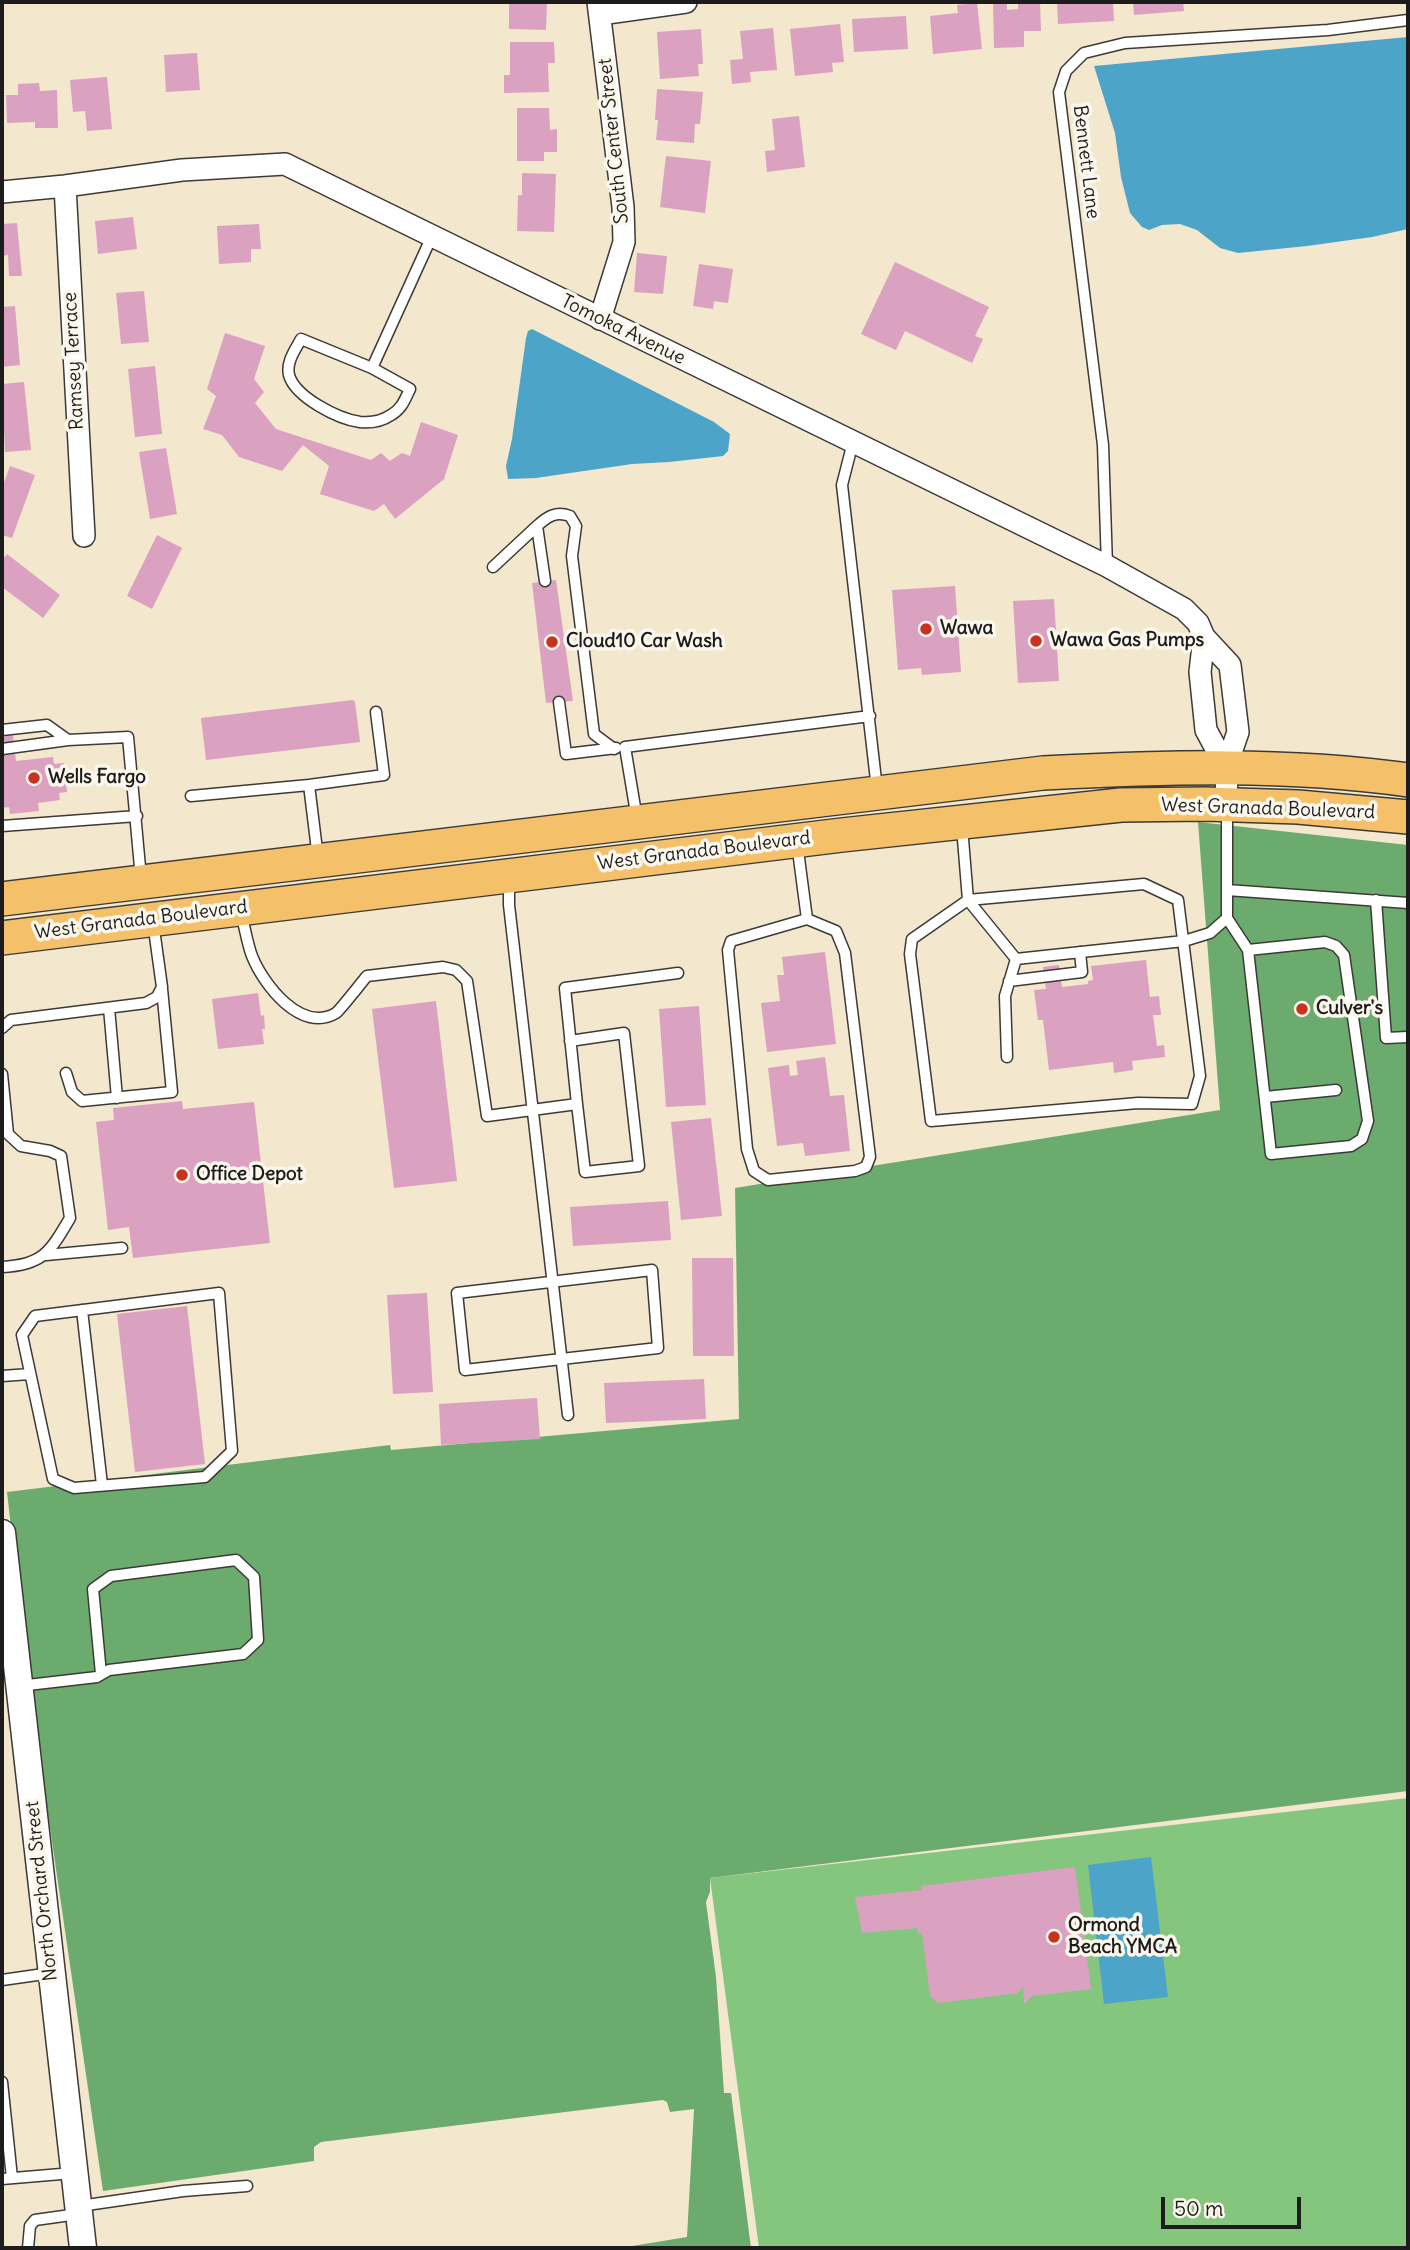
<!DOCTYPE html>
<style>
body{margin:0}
#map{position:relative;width:1410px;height:2250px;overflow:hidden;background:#f3e7ce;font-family:Delius,sans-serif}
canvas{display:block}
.frame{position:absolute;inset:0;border:4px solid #1c1c1c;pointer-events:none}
.scale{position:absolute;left:1161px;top:2197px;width:140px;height:32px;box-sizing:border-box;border:4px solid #1c1c1c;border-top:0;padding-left:9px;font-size:21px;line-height:24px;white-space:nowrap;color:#1c1c1c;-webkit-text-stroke:5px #fbf7ec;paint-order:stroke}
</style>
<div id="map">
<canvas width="1410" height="2250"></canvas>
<div class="frame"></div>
<div class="scale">50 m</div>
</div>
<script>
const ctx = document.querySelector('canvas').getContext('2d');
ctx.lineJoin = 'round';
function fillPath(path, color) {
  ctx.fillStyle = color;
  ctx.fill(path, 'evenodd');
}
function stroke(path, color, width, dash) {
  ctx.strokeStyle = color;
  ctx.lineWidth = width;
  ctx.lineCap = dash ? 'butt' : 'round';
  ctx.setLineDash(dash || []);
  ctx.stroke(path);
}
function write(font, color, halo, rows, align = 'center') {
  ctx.font = font + ' Delius,sans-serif';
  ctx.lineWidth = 7;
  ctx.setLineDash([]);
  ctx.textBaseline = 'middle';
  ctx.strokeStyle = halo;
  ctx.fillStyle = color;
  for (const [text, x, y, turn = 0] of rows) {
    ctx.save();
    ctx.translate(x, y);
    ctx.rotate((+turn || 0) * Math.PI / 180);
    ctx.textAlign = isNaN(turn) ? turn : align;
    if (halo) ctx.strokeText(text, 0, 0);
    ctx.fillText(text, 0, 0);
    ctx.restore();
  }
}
const green = new Path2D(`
 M1408,1798V2248H759L710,1878Z`);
const forest = new Path2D(`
 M1198,822L1408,845V1791L710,1878V1892L706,1902L716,1977L724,2093H731L751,2248H620L687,2237L694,2109L670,2112L667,2102L663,2100L321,2142L314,2147V2161L103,2191L28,1677L7,1492L390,1445L391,1450L739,1419L735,1188L1220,1110Z`);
const water = new Path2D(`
 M1408,37V229L1372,237L1307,246L1238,253L1220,248L1197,230L1180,224L1162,225L1149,230L1142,227L1130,213L1121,177L1115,133L1094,66Z
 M532,329L714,422L730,434L728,451L723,456L669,462L632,464L536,478L508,479L506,466L512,439L526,338L528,331Z
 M1151,1857L1168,1997L1104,2004L1088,1865Z`);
const building = new Path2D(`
 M509,2H547L546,30L509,29Z
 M993,2H1007V10L1018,9V2H1040L1041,31H1024V47L994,48Z
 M1057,2H1113L1114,21L1058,24Z
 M1133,2H1183L1184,11L1134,15Z
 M977,3L982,49L933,54L930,16L958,13L957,5Z
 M906,16L908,49L854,52L852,19Z
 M840,24L844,62L832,63L833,72L795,76L790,29Z
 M773,28L777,70L750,72L751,82L732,84L730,60L743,59L740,31Z
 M701,29L703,64H698L699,76L660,79L657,32Z
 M510,42H554L555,63H548L549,92L504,93V75H510Z
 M197,53L200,90L166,92L164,55Z
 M107,77L112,129L87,131L85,111L73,112L70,80Z
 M39,83L40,91L57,90L58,128H35V122L7,123L6,95H18V84Z
 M657,89L703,92L700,124H695L694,143L656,140L658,120H655Z
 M517,108H549L550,130L557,129V152H544V161H517Z
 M799,116L805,167L767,172L765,151L775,150L772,119Z
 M666,156L711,161L705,213L660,207Z
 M522,173L556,174L554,232L517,231L518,195H522Z
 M133,217L137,249L98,254L95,221Z
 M17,223L22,276H9L8,255L2,256V224Z
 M259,224L261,249H251V262L219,264L217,226Z
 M637,253L667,256L663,294L634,292Z
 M895,262L989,307L975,336L983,339L972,363L905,331L896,350L861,334Z
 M699,264L733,269L728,303L714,301L713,309L693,306Z
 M144,291L149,342L121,344L116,293Z
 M15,306L20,365L2,367V307Z
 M225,333L265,346L254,379L264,392L255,403L276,429L371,460L381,453L390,461L402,453L410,456L421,422L458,435L444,479L395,519L384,504L374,511L320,494L329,466L303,445L282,471L239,457L222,435L203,429L216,396L207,389Z
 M155,366L162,434L135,437L128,369Z
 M24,382L31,450L5,452L2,384Z
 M166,448L177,514L150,519L139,452Z
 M10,466L35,475L12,538L2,535V488Z
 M157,535L182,548L152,609L127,596Z
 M7,554L60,595L43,618L2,587V560Z
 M556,580L573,701L546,703L532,583Z
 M955,586L961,672L922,675L921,668L898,670L892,590Z
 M1054,599L1059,681L1018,683L1013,601Z
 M353,700L355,702L360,742L206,760L201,718Z
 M13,735L16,761L53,757L54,764L64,763L67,792L59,793L60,800L38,803L39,811L10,814L9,807L2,808V737Z
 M825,952L836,1044L767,1052L761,1003L780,1001L777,975H784L782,957Z
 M1146,960L1150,997L1159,996L1161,1015H1153L1157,1046L1164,1045L1165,1057L1132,1061L1133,1070L1114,1073L1113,1062L1049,1070L1043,1020H1038L1034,990L1046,989L1043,967L1059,965L1062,987L1088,984V981L1093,980L1091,966Z
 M258,993L261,1016L264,1015L265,1029H262L264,1044L218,1049L212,999Z
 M436,1001L457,1181L394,1188L372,1009Z
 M699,1006L706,1105L666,1107L659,1009Z
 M825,1057L830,1096L844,1095L850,1151L805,1156L803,1143L777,1146L768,1068L789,1065L790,1076L798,1075L796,1061Z
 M182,1101L183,1109L254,1102L270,1243L133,1258L129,1227L108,1230L96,1122L114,1120L113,1108Z
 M711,1118L722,1216L681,1220L671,1122Z
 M668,1201L671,1240L573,1246L570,1207Z
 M692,1258H733L734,1356H693Z
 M427,1293L433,1392L393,1394L387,1295Z
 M187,1306L205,1464L135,1472L117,1314Z
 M704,1379L706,1419L606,1423L604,1383Z
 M537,1398L540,1439L441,1445L439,1404Z
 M1075,1867L1091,1989L1032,1996L1024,2004L1023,1987L1018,1993L938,2003L930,1996L922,1933L918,1934L917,1928L862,1933L855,1897L922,1890L921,1886Z`);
const service = new Path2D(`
 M372,368L301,339C295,350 286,362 289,375C295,397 338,419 360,422C370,423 382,421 391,415C402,409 405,399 410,389L372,368L432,236
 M853,442L842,485L877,789
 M1107,566L1103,445L1059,92L1066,71L1084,53L1125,43L1328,30L1408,20
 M493,567L537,526
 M545,581L537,526C548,516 556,511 570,516L576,526L572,556L594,734L614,749
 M559,702L566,754L616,748
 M2,730L47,725L68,740L128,737L141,878
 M2,749L68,740
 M191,796L309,785
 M637,819L625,747L870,716
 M2,826L137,816
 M962,827L968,900L1016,959L1184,941L1210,933L1227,918V809
 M797,843L807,919
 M318,858L309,785L384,775L376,712
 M509,878V905L568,1415
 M1144,884L1178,900L1200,1076L1192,1104L1138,1103L931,1121L910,954L912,939L968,900Z
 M1227,890L1408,903
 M1376,900L1386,1038L1408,1037
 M241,914C245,927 247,943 252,956C263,984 301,1034 336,1013C340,1010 361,983 367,976L443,967L456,970L467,981L487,1116L577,1104L565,988L678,973
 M1227,918L1248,950L1271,1154L1351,1146L1362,1139L1368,1121L1344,955L1336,946L1325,942L1248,950
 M807,919L836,931L845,953L870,1157L866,1167L855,1171L768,1180L754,1171L747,1149L728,950L731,941Z
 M1009,981L1082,972L1080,952
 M109,1008L117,1098
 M2,1028L11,1020L146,1003L157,997L162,987L153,922
 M570,1041L624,1033L639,1166L585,1172L577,1104
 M1007,1057L1005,996L1016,959
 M66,1073L72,1092L82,1101L172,1092L162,989
 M2,1074L8,1134L21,1146L50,1151L61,1156L70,1218C50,1252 43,1265 2,1267
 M1265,1097L1336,1090
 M46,1255L122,1248
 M652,1270L658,1348L465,1370L457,1293Z
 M219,1293L232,1451L205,1477L74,1488L53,1479L22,1335L35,1316Z
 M82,1310L102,1485
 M2,1376L30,1374
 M19,1686L97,1677L109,1670L243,1654L258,1640L254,1577L236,1560L111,1576L93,1589L101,1674
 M2,1980L51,1973
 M2,2082L12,2178
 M2,2179L73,2173
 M80,2206L183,2191L247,2186
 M28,2248L30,2226L35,2220L78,2214`);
const minor = new Path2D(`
 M598,2L623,207L624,242L600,319
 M600,14L686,2
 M65,186L84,536
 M2,192L65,186L182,170L285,164L1107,566L1184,609L1198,623L1204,637L1230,665L1238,732L1226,767L1227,805
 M1204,637L1200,672L1206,730L1226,767`);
const tertiary = new Path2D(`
 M2,1533L83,2248`);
const primary = new Path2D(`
 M2,899L1043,773C1165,767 1287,763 1408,780
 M2,938L842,835L1121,805L1206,804L1298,807L1408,817`);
const markers = [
 [926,629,7,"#c8321e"],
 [1036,641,7,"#c8321e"],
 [552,642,7,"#c8321e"],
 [34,778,7,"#c8321e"],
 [1302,1009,7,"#c8321e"],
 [182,1175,7,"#c8321e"],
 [1054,1937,7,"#c8321e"]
];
const streetNames = [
 ["South Center Street",614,141,-96],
 ["Bennett Lane",1086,162,83],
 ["Tomoka Avenue",623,330,26],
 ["Ramsey Terrace",74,361,-93],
 ["West Granada Boulevard",1268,809,2],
 ["West Granada Boulevard",704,851,-7],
 ["West Granada Boulevard",141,920,-7],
 ["North Orchard Street",42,1891,-96]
];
const poiNames = [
 ["Wawa",940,629],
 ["Wawa Gas Pumps",1050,641],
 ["Cloud10 Car Wash",566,642],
 ["Wells Fargo",48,778],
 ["Culver's",1316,1009],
 ["Office Depot",196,1175],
 ["Ormond",1068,1926],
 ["Beach YMCA",1068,1948]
];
fillPath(green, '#85c67f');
fillPath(forest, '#6cab6e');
fillPath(water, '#4ca4c9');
fillPath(building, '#daa1c0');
stroke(service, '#3c3a37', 13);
stroke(minor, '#3c3a37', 24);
stroke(tertiary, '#3c3a37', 29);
stroke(primary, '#3c3a37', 36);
stroke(service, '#fff', 10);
stroke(minor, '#fff', 21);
stroke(tertiary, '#fff', 26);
stroke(primary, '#f4c16a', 33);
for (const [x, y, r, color] of markers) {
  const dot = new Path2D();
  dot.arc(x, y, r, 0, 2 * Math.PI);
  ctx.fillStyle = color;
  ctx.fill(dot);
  stroke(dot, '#fbf7ec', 2.5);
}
write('19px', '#1c1c1c', '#fbf7ec', streetNames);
write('bold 19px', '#1c1c1c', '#fbf7ec', poiNames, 'left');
</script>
